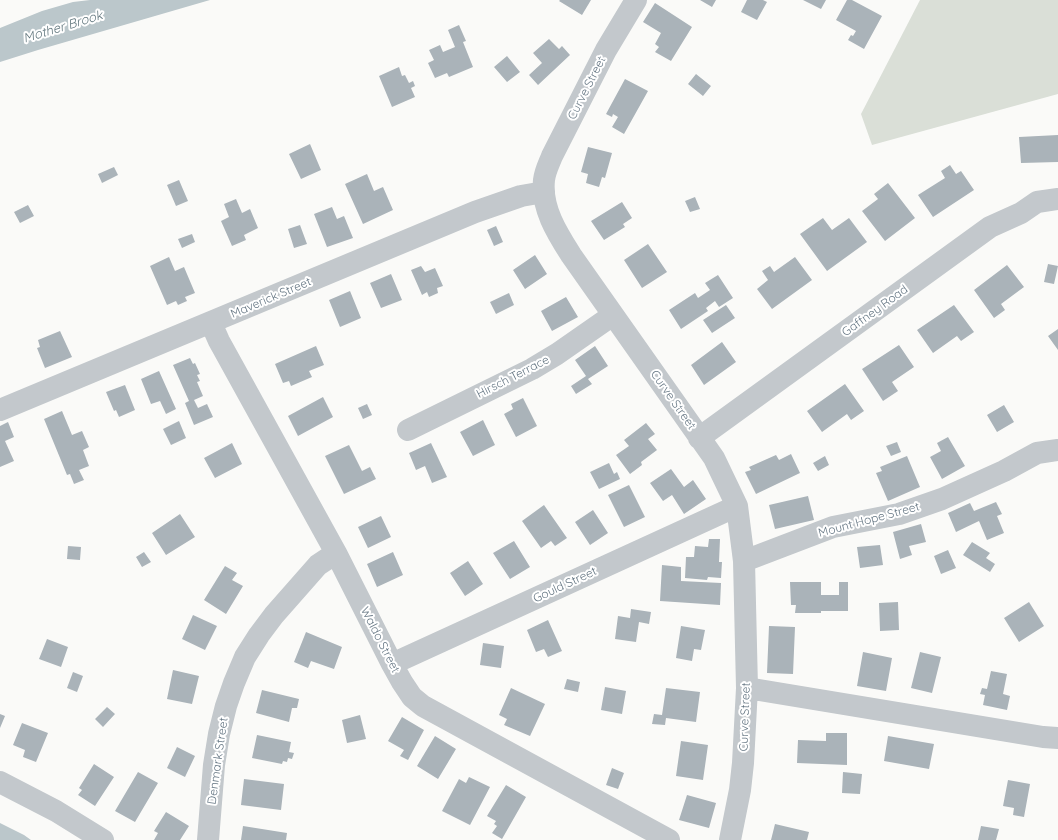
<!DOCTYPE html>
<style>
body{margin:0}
canvas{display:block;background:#fafaf8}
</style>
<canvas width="1058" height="840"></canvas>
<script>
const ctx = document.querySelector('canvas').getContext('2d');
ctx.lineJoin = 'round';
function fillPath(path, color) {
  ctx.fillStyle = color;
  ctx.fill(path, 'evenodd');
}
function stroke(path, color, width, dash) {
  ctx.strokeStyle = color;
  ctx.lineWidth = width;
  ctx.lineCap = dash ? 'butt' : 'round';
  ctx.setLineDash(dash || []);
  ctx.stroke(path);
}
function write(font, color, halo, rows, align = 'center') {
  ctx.font = font + ' Quicksand,sans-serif';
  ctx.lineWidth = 4;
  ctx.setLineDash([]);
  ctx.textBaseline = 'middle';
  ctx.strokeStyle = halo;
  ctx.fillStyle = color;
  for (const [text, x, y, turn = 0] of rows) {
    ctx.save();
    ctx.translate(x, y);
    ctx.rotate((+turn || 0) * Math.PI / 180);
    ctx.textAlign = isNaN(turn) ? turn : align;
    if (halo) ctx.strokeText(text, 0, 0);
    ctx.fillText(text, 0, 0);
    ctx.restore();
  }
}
const green = new Path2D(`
 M920,0H1058V94L872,145L861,114Z`);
const water = new Path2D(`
 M90,0H210L38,50L0,62V28L42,11L73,2Z
 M0,823L24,835L31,840H0Z`);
const building = new Path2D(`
 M560,0H591L582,15L559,1Z
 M700,0H716L712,7Z
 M747,0H763L767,2L757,20L741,12Z
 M803,0H826L821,9Z
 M847,0H852L882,16L864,49L848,40L851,35L853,36L856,31L836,20Z
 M655,3L692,27L671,61L655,52L659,47L655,44L661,33L643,22Z
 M459,25L466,41L463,42L473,67L449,77L447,73L435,78L428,63L434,60L429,50L440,45L443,52L455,47L448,30Z
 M549,39L559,49L562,46L570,55L538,85L529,75L542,63L533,53Z
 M507,56L520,72L507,82L494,67Z
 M399,67L402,76L405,75L409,83L413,81L415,86L411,88L415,97L392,107L379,76Z
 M696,74L711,86L703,96L688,84Z
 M625,79L648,91L624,134L612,127L618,117L613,114L612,117L606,114Z
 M1058,135V162L1021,163L1019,137Z
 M310,144L321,170L301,179L289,154Z
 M588,147L612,153L605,178L602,177L599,187L586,183L588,174L581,172Z
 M950,165L956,174L961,171L974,190L933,217L918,195L945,178L941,171Z
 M114,167L118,175L102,183L98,174Z
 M367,174L374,191L383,187L393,210L363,224L345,184Z
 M179,180L188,201L176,206L167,185Z
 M888,183L915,218L885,241L862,211L878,199L874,194Z
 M695,197L700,209L690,212L685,201Z
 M236,199L242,213L250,209L258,228L244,235L246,240L232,246L221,221L229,217L224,204Z
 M622,202L632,218L623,224L625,227L604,240L591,221Z
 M28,205L34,216L20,223L14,212Z
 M332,207L337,219L344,216L353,238L327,247L314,214Z
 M823,218L832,230L849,218L867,242L827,271L800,234Z
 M300,225L307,244L294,248L288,229Z
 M496,226L503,242L494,246L487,230Z
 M192,234L195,242L182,248L178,239Z
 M648,244L667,272L642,288L624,260Z
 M535,255L547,274L525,289L513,270Z
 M169,257L175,271L184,267L195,293L185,297L187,301L178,305L176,301L167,305L150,266Z
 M795,257L812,280L772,309L757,289L768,280L762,271L770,266L774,272Z
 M1048,264L1058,266L1054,284L1044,282Z
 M1007,265L1024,287L1001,304L1005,310L994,318L974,290Z
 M421,266L425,272L435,268L443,286L437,288L438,293L429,297L427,292L422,295L411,270Z
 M391,274L402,300L381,308L370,283Z
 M718,275L733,298L719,307L715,301L706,308L708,311L681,329L669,310L695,293L698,298L710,290L705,283Z
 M350,291L361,318L340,327L329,300Z
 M509,293L514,305L496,314L490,302Z
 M566,297L578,317L552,331L541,311Z
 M726,305L735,318L712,333L703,320Z
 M954,305L974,332L961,341L957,336L933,353L917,330Z
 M1058,329V350L1048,336Z
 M60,331L72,357L45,368L37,348L40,347L38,340Z
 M722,342L736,362L704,385L691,365Z
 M899,345L914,367L892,382L898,391L883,401L862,369Z
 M316,346L324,365L309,371L312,377L291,386L289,381L283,383L275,364Z
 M595,346L608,366L588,379L592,384L576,394L571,386L586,376L575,360Z
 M190,358L193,364L195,363L200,374L197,375L200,381L197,382L203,396L194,400L198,408L207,404L213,417L194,425L185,403L189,401L173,365Z
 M159,371L176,409L166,414L160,401L151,404L141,379Z
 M845,384L864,411L851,420L847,414L822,432L807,411Z
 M125,385L135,410L119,417L116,410L114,411L106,392Z
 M323,397L333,417L298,436L288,416Z
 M523,398L537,426L516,437L504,414L513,409L511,404Z
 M367,404L372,415L363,419L358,408Z
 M1004,405L1014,422L997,432L987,415Z
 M62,411L72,435L82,431L89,447L83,450L89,466L79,470L84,480L74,484L70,474L67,475L44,419Z
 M483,420L495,445L473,456L460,432Z
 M179,421L186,438L171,445L163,429Z
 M8,422L14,437L5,441L14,461L0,467V426Z
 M646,423L655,434L648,439L657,450L641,462L642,465L630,474L616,455L629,446L624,440Z
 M948,437L965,466L942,479L930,457L941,451L937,443Z
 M897,442L901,452L891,456L886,446Z
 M232,443L242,464L215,478L204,458Z
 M431,443L447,477L432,483L425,466L416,470L409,453Z
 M349,445L362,471L370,467L376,479L344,494L325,456Z
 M791,454L800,473L756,494L745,472L751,470L749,467L776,455L779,460Z
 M825,456L829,465L818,471L813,463Z
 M907,456L920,487L888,501L876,473L882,471L880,467Z
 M609,463L614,474L617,472L620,479L599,489L590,472Z
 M671,469L684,487L693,480L706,499L684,514L672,495L663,501L650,483Z
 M629,485L645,517L624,527L608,495Z
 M808,496L814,520L775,529L769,505Z
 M996,502L1002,514L997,516L1004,533L987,540L979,521L956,532L948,513L970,503L974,511Z
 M544,505L567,538L555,546L551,541L541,548L522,521Z
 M593,510L608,533L590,545L575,522Z
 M180,514L195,537L166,555L152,533Z
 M381,516L391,537L368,548L358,527Z
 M921,524L926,542L909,546L912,555L900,559L893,532Z
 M709,539H720L719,562H722L721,578L708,577L707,580L685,578L686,557H694L695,546L708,547Z
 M514,541L530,567L510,579L493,553Z
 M972,542L990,553L986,558L995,564L990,572L963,555Z
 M880,545L883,565L860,568L857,547Z
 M68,546L81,547L80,560L67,559Z
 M948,550L956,568L941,574L934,556Z
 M144,552L151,562L142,567L136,557Z
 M393,552L403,575L377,587L367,564Z
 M468,561L483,584L465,596L450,573Z
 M662,565L681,567V581L721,583L720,605L660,601Z
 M225,566L237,573L232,580L243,586L226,614L204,600Z
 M790,582H821V595H839V582H848V611H821V613H795L796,605H791Z
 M898,602L899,630L880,631L879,603Z
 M1029,602L1044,626L1019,642L1004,618Z
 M631,609L651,612L649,624L639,622L636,642L615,639L618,616L630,618Z
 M193,615L217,626L205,650L182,639Z
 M548,620L562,651L548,657L544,649L536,652L527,630Z
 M681,626L705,630L701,650L694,649L692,661L676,658Z
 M769,626L795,627L793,674L767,673Z
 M306,632L342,647L334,669L311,661L308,668L294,662Z
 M47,639L68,647L61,667L39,659Z
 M483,643L504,646L501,668L480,665Z
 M863,652L892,658L886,691L857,686Z
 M920,652L941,657L932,693L911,688Z
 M173,670L199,676L192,704L167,699Z
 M991,671L1007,674L1003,694L1010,696L1007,710L983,705L985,695L980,694L982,688L987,689Z
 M73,672L83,676L77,692L67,688Z
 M567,679L580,682L578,692L564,689Z
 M605,687L626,691L622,714L601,710Z
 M511,688L545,704L530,736L504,725L507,719L499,715Z
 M666,688L700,692L696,722L666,718L665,725L652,724L654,714L662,715Z
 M262,690L299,699L297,708H292L289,722L256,713Z
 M107,707L115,714L103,727L95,719Z
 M0,714L5,716L0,728Z
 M360,715L366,739L347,743L342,720Z
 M402,717L424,730L408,760L400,756L404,750L388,741Z
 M22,723L48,733L36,762L23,757L25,750L13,745Z
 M826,733H847V765L797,763L798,740L826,741Z
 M257,735L291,742L289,752L294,753L292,759L288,758L287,762L283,761L282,764L252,758Z
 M435,736L456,749L438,779L417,766Z
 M888,736L934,744L929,769L884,761Z
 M681,741L708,745L703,780L676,776Z
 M177,747L195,756L185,777L167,768Z
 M94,764L114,777L95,806L78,795L82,790L79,788Z
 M612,768L624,773L618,789L606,785Z
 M138,772L158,783L135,822L115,811Z
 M843,772L862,774L860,794L842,793Z
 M469,777L490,787L470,825L442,811L459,779L466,783Z
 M244,779L284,784L281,810L241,805Z
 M1008,780L1030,784L1024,817L1013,815L1014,808L1003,806Z
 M506,785L526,797L502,839L492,833L497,826L494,824L496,821L487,816Z
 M687,795L716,803L709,828L679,820Z
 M166,812L189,826L180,840H154L158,833L154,831Z
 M775,824L809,832L807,840H771Z
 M243,826L287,833L286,840H241Z
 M981,826L999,829L996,840H978Z`);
const street = new Path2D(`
 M636,0L606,50L552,156C549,164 545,171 544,180C541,208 557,233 571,255L714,458L737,506L744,561L747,688L743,763L740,790L730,840
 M211,323L219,341L336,553L392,664L402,682L412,697L423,706L669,840
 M0,410L475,212L521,196L544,192
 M408,430L532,369L557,354L613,315
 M699,438L990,227L1021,213L1037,202L1058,199
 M744,561L833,527L899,514L942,499L1004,471L1037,453L1058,450
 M392,664L737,506
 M747,688L1043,737L1058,738
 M0,782L56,811L103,840
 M208,840L214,765L219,734L226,706L234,683L245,657L259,635L274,615L318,565L336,553`);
const streetNames = [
 ["Curve Street",587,88,-63],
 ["Maverick Street",271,298,-23],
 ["Gaffney Road",875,311,-36],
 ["Hirsch Terrace",513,377,-27],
 ["Curve Street",673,400,55],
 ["Mount Hope Street",869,520,-15],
 ["Gould Street",565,585,-25],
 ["Waldo Street",380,640,63],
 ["Curve Street",745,717,-88],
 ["Denmark Street",218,761,-82]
];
const waterNames = [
 ["Mother Brook",63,27,-17]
];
fillPath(green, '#dadfd7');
fillPath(water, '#bbc7cb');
fillPath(building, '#aab3b9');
stroke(street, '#c3c8cc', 22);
write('12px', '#657683', '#fff', streetNames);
write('italic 13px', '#60757c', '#fff', waterNames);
</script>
